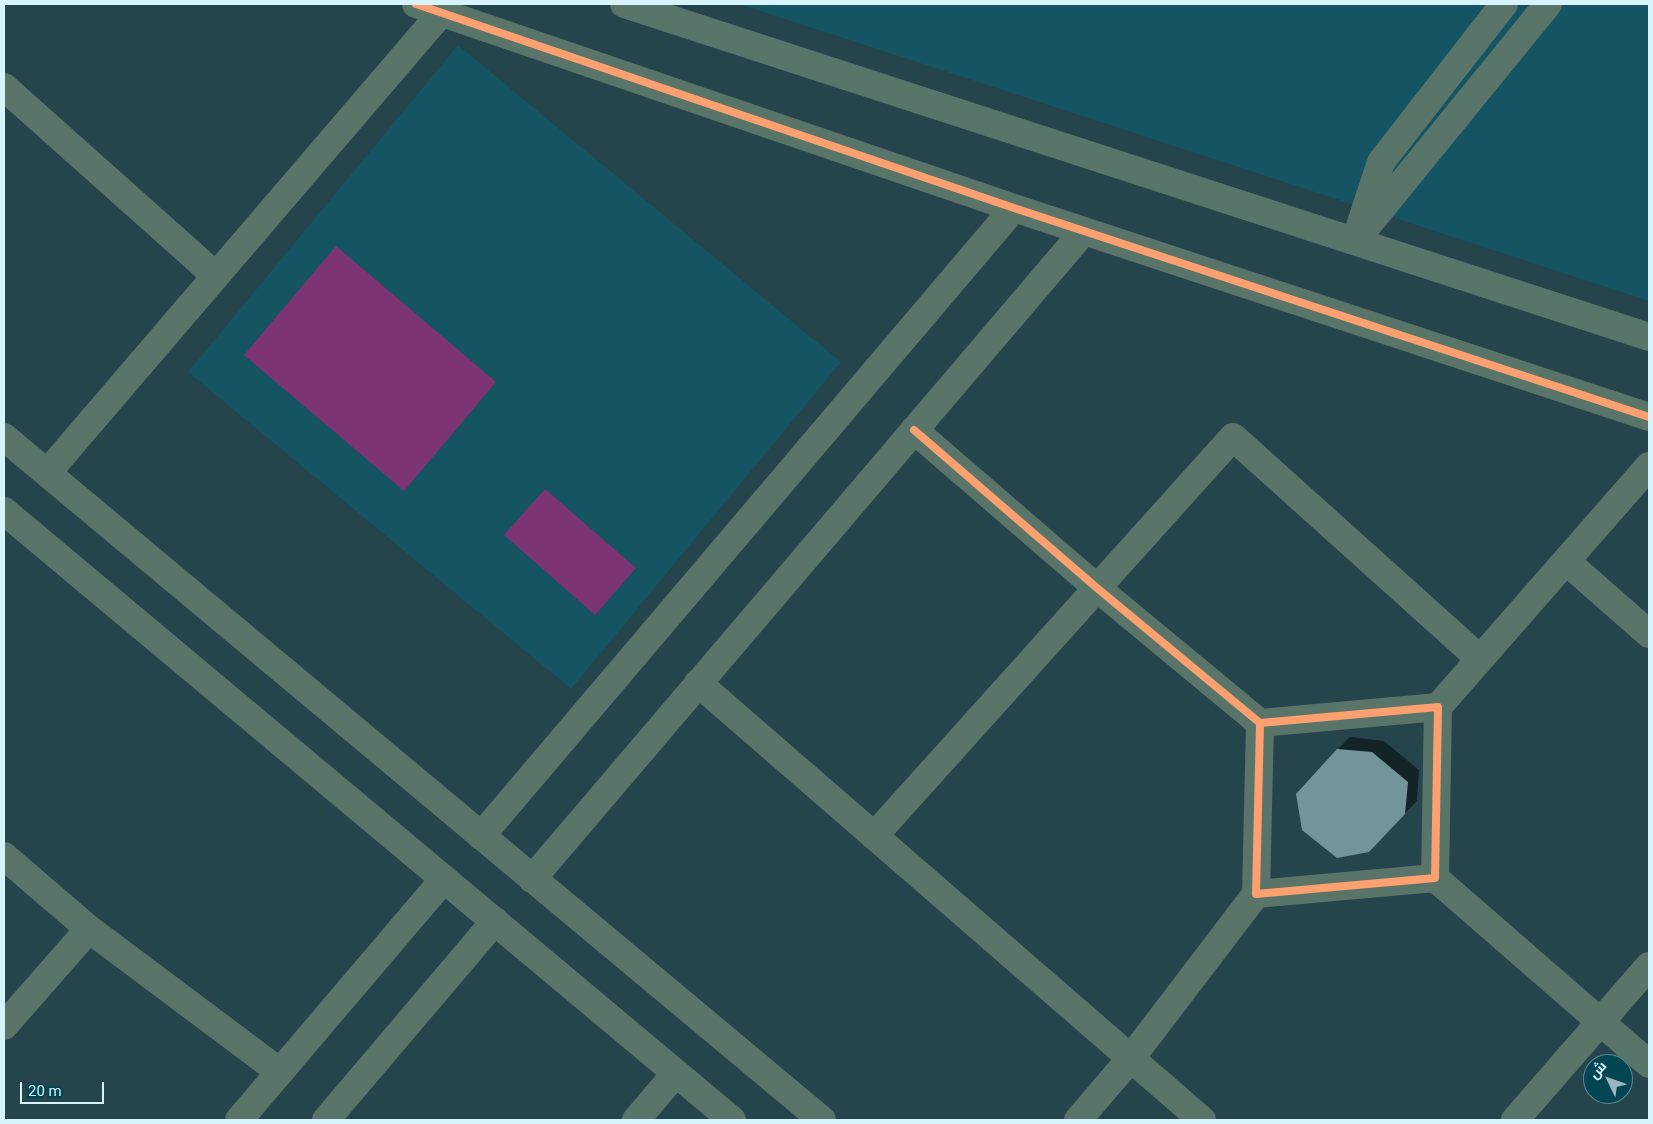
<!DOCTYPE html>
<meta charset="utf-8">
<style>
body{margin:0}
#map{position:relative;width:1653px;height:1124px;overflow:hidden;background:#25444c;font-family:Roboto,Cairo,sans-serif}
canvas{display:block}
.frame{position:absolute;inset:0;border:5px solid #d7f3fb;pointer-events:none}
.north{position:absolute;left:1583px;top:1054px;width:50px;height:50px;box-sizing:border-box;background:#034552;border:1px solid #588b96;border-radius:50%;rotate:312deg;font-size:14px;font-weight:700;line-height:20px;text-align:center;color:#d7f3fb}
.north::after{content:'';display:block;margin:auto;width:18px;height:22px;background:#99b6be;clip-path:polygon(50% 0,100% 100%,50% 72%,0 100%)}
.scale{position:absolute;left:20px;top:1082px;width:84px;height:22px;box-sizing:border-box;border:2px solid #d7f3fb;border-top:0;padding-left:6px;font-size:15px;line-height:18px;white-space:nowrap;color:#d7f3fb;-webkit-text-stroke:4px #034552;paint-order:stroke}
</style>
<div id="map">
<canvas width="1653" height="1124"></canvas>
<div class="frame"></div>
<div class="north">ش</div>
<div class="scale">20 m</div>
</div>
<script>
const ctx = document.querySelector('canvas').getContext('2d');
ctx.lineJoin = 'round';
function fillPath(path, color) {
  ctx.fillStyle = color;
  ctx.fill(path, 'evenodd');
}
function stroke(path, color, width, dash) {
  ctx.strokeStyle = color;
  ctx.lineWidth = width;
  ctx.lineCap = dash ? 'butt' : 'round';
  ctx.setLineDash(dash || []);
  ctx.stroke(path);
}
const built = new Path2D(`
 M739,4H1649V301Z
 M458,45L841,362L571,689L188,372Z`);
const green = new Path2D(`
 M336,246L496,382L404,491L244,355Z
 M545,489L636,568L595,615L504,535Z`);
const shadow = new Path2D(`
 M1350,737L1384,741L1419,770L1417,801L1368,851L1337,750Z`);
const building = new Path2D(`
 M1337,749L1372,752L1408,782L1405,814L1369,852L1337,858L1302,830L1296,794Z`);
const minor = new Path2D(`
 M416,4L1014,208L1649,417
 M624,4L1649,337
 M4,87L216,276
 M1360,226L1381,162L1504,4
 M1355,241L1548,4
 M914,430L1097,588L1260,723L1438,707L1435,878L1256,894L1260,723
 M4,437L822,1120
 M47,473L442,12
 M4,511L732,1120
 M1566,561L1649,634
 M698,683L1202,1120
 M1438,707L1649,466
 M481,836L1014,208
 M874,836L1233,437L1480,659
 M4,856L89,929L280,1072
 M1435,878L1649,1064
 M532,879L1084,231
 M4,1026L89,929
 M239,1120L444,879
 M326,1120L495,921
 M636,1120L676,1073
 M1078,1120L1131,1058L1256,894
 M1515,1120L1649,966`);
const cycleway = new Path2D(`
 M416,4L1014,208L1649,417
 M914,430L1097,588L1260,723L1438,707L1435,878L1256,894L1260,723`);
fillPath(built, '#155462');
fillPath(green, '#7d3474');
fillPath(shadow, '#0007');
fillPath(building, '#739599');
stroke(minor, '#597468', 28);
stroke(cycleway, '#fca06f', 8);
</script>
